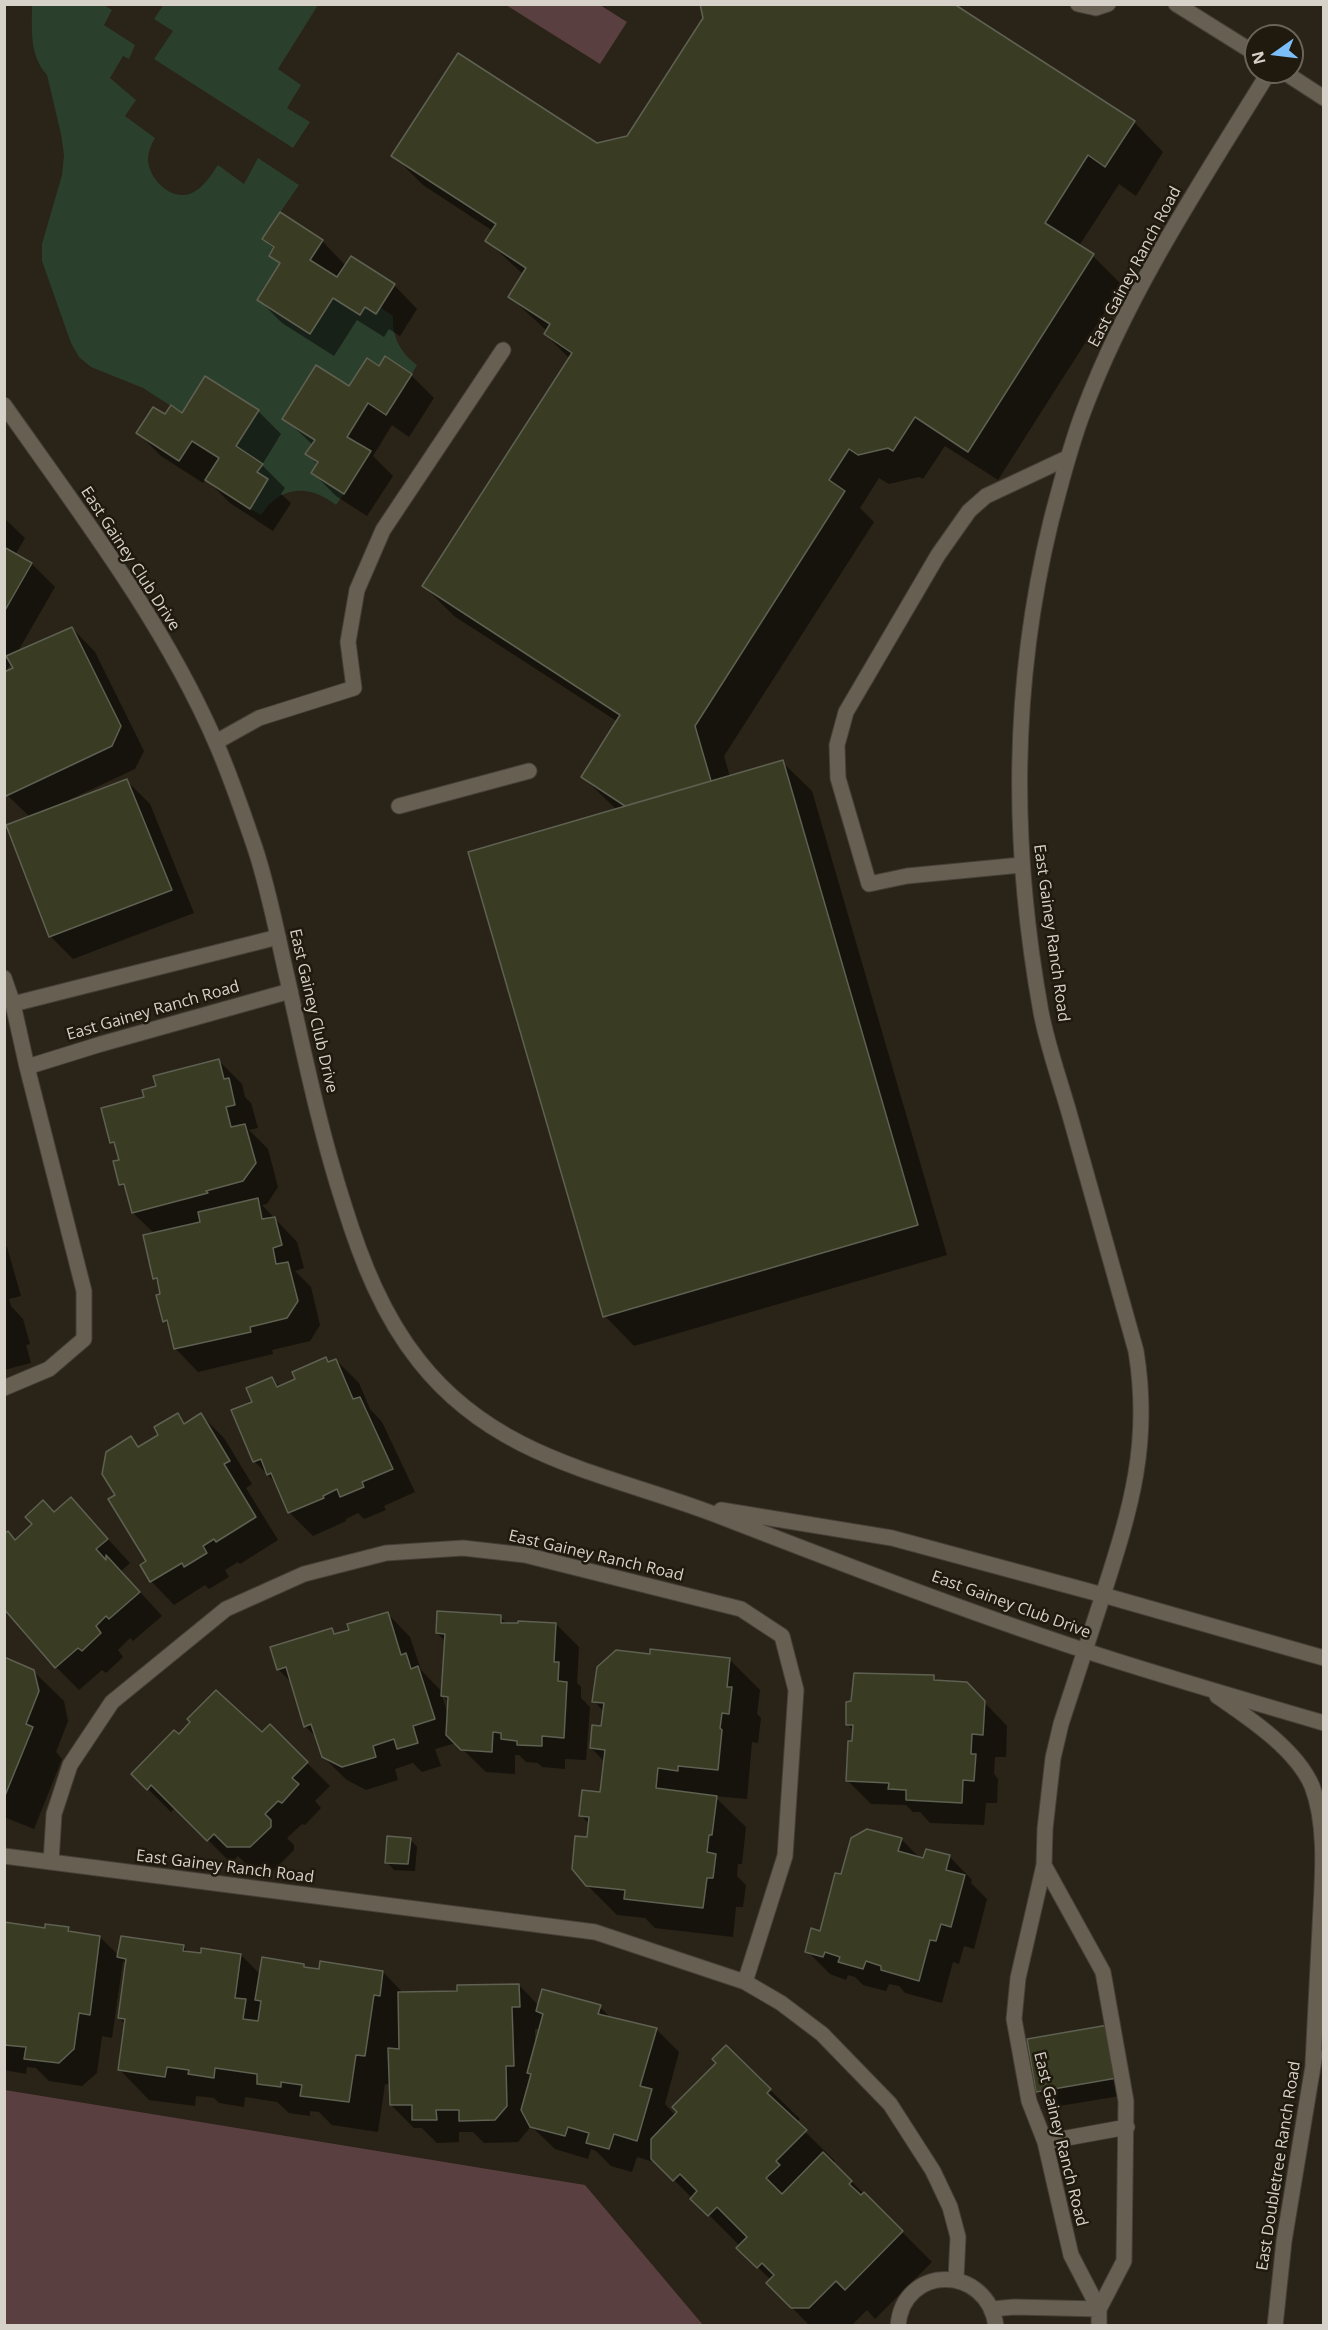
<!DOCTYPE html>
<style>
body{margin:0}
#map{position:relative;width:1328px;height:2330px;overflow:hidden;background:#2a2317;font-family:"Open Sans",sans-serif}
canvas{display:block}
.frame{position:absolute;inset:0;border:6px solid #d6d2ca;pointer-events:none}
.north{position:absolute;left:1244px;top:24px;width:60px;height:60px;box-sizing:border-box;background:#20190e;border:2px solid #696359;border-radius:50%;rotate:256deg;font-size:16px;font-weight:700;line-height:24px;text-align:center;color:#d6d2ca}
.north::after{content:'';display:block;margin:auto;width:21px;height:27px;background:#7cbef9;clip-path:polygon(50% 0,100% 100%,50% 72%,0 100%)}
</style>
<div id="map">
<canvas width="1328" height="2330"></canvas>
<div class="frame"></div>
<div class="north">N</div>
</div>
<script>
const ctx = document.querySelector('canvas').getContext('2d');
ctx.lineJoin = 'round';
function fillPath(path, color) {
  ctx.fillStyle = color;
  ctx.fill(path, 'evenodd');
}
function stroke(path, color, width, dash) {
  ctx.strokeStyle = color;
  ctx.lineWidth = width;
  ctx.lineCap = dash ? 'butt' : 'round';
  ctx.setLineDash(dash || []);
  ctx.stroke(path);
}
function write(font, color, halo, rows, align = 'center') {
  ctx.font = font + ' "Open Sans",sans-serif';
  ctx.lineWidth = 5;
  ctx.setLineDash([]);
  ctx.textBaseline = 'middle';
  ctx.strokeStyle = halo;
  ctx.fillStyle = color;
  for (const [text, x, y, turn = 0] of rows) {
    ctx.save();
    ctx.translate(x, y);
    ctx.rotate((+turn || 0) * Math.PI / 180);
    ctx.textAlign = isNaN(turn) ? turn : align;
    if (halo) ctx.strokeText(text, 0, 0);
    ctx.fillText(text, 0, 0);
    ctx.restore();
  }
}
const green = new Path2D(`
 M506,5H600L627,22L600,64Z
 M5,2090L585,2185L703,2325H5Z`);
const water = new Path2D(`
 M164,4L318,5L278,69L301,85L287,108L310,122L293,148L154,59L173,31L154,19Z
 M32,5H104L112,10L104,25L135,45L129,59L123,56L110,78L136,100L125,116L155,138C151,145 148,152 148,161C150,180 172,202 192,193C203,188 211,175 218,165L244,184L258,158L299,185L262,239L274,247L269,256L280,263L257,300L310,334L333,298L360,315L365,307L376,314L380,307L393,316C392,338 401,353 417,365L412,374L385,356L379,366L367,359L349,386L316,365L282,418L315,440L305,454L318,462L311,473L344,494L336,505C310,484 280,485 261,515L250,509L268,479L257,472L262,464L236,446L259,410L206,376L182,413L143,388L91,367L79,357L71,343L42,261V244L62,175L64,155L61,134L47,75C29,55 32,29 32,5Z`);
const shadow = new Path2D(`
 M1134,122L1163,152L1136,196L1119,184L1079,246L1093,256L1122,285L998,480L945,446L923,479L919,477L889,484L879,478L860,508L874,522L724,756L730,777L782,762L812,791L947,1255L634,1346L605,1316L617,810L583,777L618,722L454,616L424,586L570,359L545,334L547,331L510,297L524,275L487,241L493,231L423,185L393,155L597,145Z
 M264,239L322,241L346,266L394,285L417,309L400,336L389,329L384,337L357,320L334,356L282,323L259,300L281,265L271,255L274,249Z
 M379,368L411,375L434,398L409,437L392,425L373,456L393,476L367,516L336,496L313,473L318,465L307,454L313,445L284,418L349,388Z
 M258,411L281,434L262,465L285,488L281,494L291,503L273,531L230,503L206,479L203,483L161,456L138,433L166,416Z
 M4,518L25,538L15,555L32,564L55,587L17,653L72,628L95,652L144,751L135,769L69,800L70,802L127,781L150,804L194,913L73,959L50,936L30,817L7,795L4,789ZM11,663L15,669L5,673Z
 M219,1061L242,1084L245,1097L251,1103L258,1128L249,1130L268,1149L278,1187L267,1204L262,1205L297,1242L304,1268L295,1271L311,1287L320,1325L310,1341L272,1350L273,1354L198,1372L175,1348L170,1327L164,1321L159,1284L154,1278L155,1234L133,1213L127,1191L121,1184L120,1161L117,1148L112,1142L146,1098Z
 M4,1244L7,1247L21,1296L9,1299L11,1306L23,1319L30,1344L26,1345L31,1363L4,1370Z
 M325,1359L329,1363L336,1360L359,1383L370,1409L382,1422L415,1492L384,1506L386,1510L364,1519L358,1513L346,1519V1521L313,1536L289,1512L277,1484L254,1461V1403L272,1378L280,1387L297,1380Z
 M177,1415L186,1424L201,1415L224,1438L252,1484L246,1488L278,1540L240,1564L238,1562L225,1570L229,1577L209,1589L205,1585L174,1605L151,1581L142,1566L148,1562L117,1496L131,1438L140,1448L160,1435Z
 M71,1499L130,1563L121,1571L162,1616L133,1641L130,1638L118,1650L123,1657L106,1673L102,1670L79,1690L56,1667L4,1606L16,1541Z
 M387,1613L410,1637L421,1670L443,1693L446,1642L437,1633L500,1617L508,1625L556,1624L579,1647L577,1683L581,1687V1698L590,1707L586,1760L565,1759V1769L542,1767L538,1763L526,1762L519,1755H515V1774L486,1772L456,1743L435,1749L441,1766L422,1772L413,1763L395,1769L398,1780L366,1790L347,1780L323,1757L317,1738L305,1726L292,1683L278,1669L332,1630L337,1635L351,1631ZM442,1695L449,1703L448,1715Z
 M651,1656L730,1660L760,1690L757,1714L761,1718L758,1743L752,1742L747,1799L714,1796L746,1827L742,1864H738L737,1876L746,1885L743,1907H736L733,1937L655,1928L645,1918L617,1915L587,1885L590,1825L581,1815L601,1794L605,1762L591,1748L603,1728L604,1712L594,1701Z
 M4,1659L33,1671L64,1701L68,1721L56,1752L62,1759L34,1829L4,1817Z
 M933,1677L939,1682L966,1683L1007,1726L1006,1757H995L994,1774L998,1779L997,1803H986L984,1825L930,1823L920,1812H913L906,1805L871,1804L848,1781L854,1731L848,1725Z
 M270,1726L330,1786L315,1801L321,1808L305,1825L302,1824L287,1838L294,1845V1850L274,1870H252L238,1856L231,1863L175,1807L171,1812L133,1774L179,1736L262,1734Z
 M410,1839L417,1847L415,1871L394,1870L387,1862Z
 M901,1839L920,1858L949,1856L972,1880L971,1883L987,1899L974,1949L964,1946L959,1964L953,1962L942,2003L905,1993L899,1986L889,1984L886,1991L863,1985L855,1977L848,1975L846,1980L830,1974L807,1951L821,1933L842,1876Z
 M4,1924L46,1930L68,1928L73,1933L100,1937L119,1956L183,1947L190,1953L241,1955L261,1975L303,1965L307,1969L383,1972L404,1994L459,1992L519,1985L539,2006L600,2007L612,2019L656,2029L679,2052L665,2104L674,2114L673,2119L770,2090L800,2119L796,2123L835,2161L833,2163L932,2262L875,2319L867,2310L851,2326H810L768,2283L771,2280L738,2248L740,2246L657,2163L637,2157L632,2172L611,2166L596,2151L591,2149L588,2159L555,2149L529,2124V2129L518,2142L484,2143L473,2132H459V2142L437,2143L422,2128H414L391,2105V2085L385,2084L378,2132L332,2125L319,2112L310,2111V2116L289,2113L277,2102L245,2097L244,2107L219,2103L214,2098L196,2096L195,2106L149,2100L120,2070L126,2025L119,2018L127,1965L123,1961L112,2038L102,2036L97,2073L82,2086L49,2081L36,2068L27,2067L26,2074L4,2070ZM535,2029H541L535,2046Z
 M1108,2027L1123,2042L1132,2094L1053,2107L1037,2091Z`);
const building = new Path2D(`
 M700,4H954L1135,121L1105,167L1088,155L1045,223L1094,254L968,452L915,417L893,451L888,448L858,455L849,449L829,480L845,491L695,726L711,781L625,806L581,777L620,715L422,586L572,353L544,334L550,324L508,297L526,268L485,241L496,224L391,156L458,53L597,143L627,136L703,18Z
 M280,212L323,240L310,260L337,277L351,256L395,284L376,314L365,307L360,315L333,298L310,334L257,300L280,263L269,256L274,247L262,239Z
 M385,356L412,374L386,415L368,403L347,437L371,451L344,494L311,473L318,462L305,454L315,440L282,419L316,365L349,386L367,358L379,366Z
 M205,376L259,410L236,446L263,464L257,472L268,479L250,509L205,480L219,458L192,441L179,461L136,433L153,407L165,414L171,405L182,413Z
 M4,547L32,563L4,612Z
 M72,627L121,726L112,746L6,796L4,792V672L13,668L6,656Z
 M783,760L918,1225L603,1317L468,852Z
 M127,779L172,890L49,937L6,825Z
 M219,1059L224,1079L229,1078L235,1105L226,1107L231,1127L245,1124L256,1163L243,1181L206,1191L208,1193L132,1213L124,1184L119,1185L113,1161L119,1160L114,1142L110,1143L101,1108L144,1097L142,1090L156,1086L153,1076Z
 M258,1198L262,1219L275,1217L282,1245L273,1248L276,1264L288,1262L298,1301L287,1318L250,1327L251,1332L174,1349L167,1320L163,1322L156,1295L160,1294L157,1278L153,1279L143,1235L200,1222L198,1212Z
 M326,1357L328,1362L336,1359L353,1399L360,1397L393,1469L362,1482L364,1487L340,1497L337,1489L323,1496L324,1498L288,1513L271,1473L267,1475L261,1459L253,1462L231,1410L252,1402L246,1388L272,1377L277,1387L295,1379L292,1372Z
 M178,1413L184,1424L201,1413L230,1461L224,1464L256,1517L216,1542L214,1539L203,1546L207,1553L184,1567L182,1563L150,1582L140,1565L146,1561L108,1499L115,1495L102,1474L106,1452L131,1436L138,1447L158,1435L154,1427Z
 M71,1497L108,1539L96,1549L106,1560V1555L140,1592L109,1619L106,1616L96,1626L101,1633L82,1651L78,1648L55,1668L4,1609V1534L8,1531L15,1540L32,1524L25,1517L43,1500L54,1512Z
 M437,1611L501,1615V1623H518V1621L556,1623L554,1662H559L558,1681L567,1682L564,1738L542,1736V1746L517,1745V1741L501,1739V1733L493,1732L492,1752L461,1750L446,1735L448,1697L441,1696L445,1634L436,1633Z
 M388,1612L401,1655L406,1653L411,1669L418,1666L435,1719L413,1726L418,1743L397,1749L394,1739L373,1746L376,1757L342,1767L322,1757L311,1724L304,1727L286,1667L277,1670L270,1647L332,1628L334,1634L349,1630L347,1624Z
 M650,1649L730,1658L727,1687H732L729,1714L722,1713L720,1728L722,1730L718,1770L678,1766V1771L658,1768L656,1788L717,1796L712,1835H709L707,1852L716,1854L713,1878H707L703,1908L624,1899L625,1890L586,1886L572,1869L575,1836L587,1837L589,1817L579,1816L582,1790L600,1792L605,1750L590,1748L592,1725L601,1726L604,1703L592,1702L597,1667L616,1650L650,1654Z
 M4,1657L34,1670L39,1691L26,1724L33,1727L4,1798Z
 M854,1673L934,1675V1680L967,1682L985,1701L983,1735L972,1734L971,1754H976L974,1781L963,1780L962,1803L906,1800V1790L888,1789L889,1783L846,1781L848,1741H852L853,1725H846V1702L851,1701Z
 M216,1690L262,1732L270,1724L308,1762L292,1778L299,1784L282,1803L278,1801L265,1814L271,1820V1827L250,1847H227L214,1834L207,1841L151,1785L147,1790L131,1774L174,1730L179,1734L190,1722L187,1719Z
 M867,1829L902,1838L898,1851L923,1858L926,1849L950,1855L946,1870L965,1875L951,1927L941,1924L936,1941L930,1940L919,1981L881,1970V1966L866,1961L863,1969L838,1962L840,1957L825,1952L823,1957L805,1952L811,1928L820,1931L835,1873L841,1874L851,1838Z
 M387,1836L411,1838L408,1864L385,1863Z
 M4,1922L45,1928V1924L69,1927L68,1931L100,1936L90,2015L79,2013L74,2049L59,2063L24,2059L26,2047L4,2045Z
 M121,1936L184,1945L183,1951L201,1953V1948L241,1954L235,1998L246,1999L243,2019L258,2021L261,2001L255,2000L262,1957L304,1964V1967L319,1969L320,1961L383,1971L380,1996L374,1995L365,2056L356,2055L349,2102L300,2096L302,2085L281,2082V2087L257,2084V2074L215,2068L214,2078L188,2074L189,2070L167,2067L165,2077L118,2070L125,2019L118,2018L126,1959L117,1957Z
 M519,1984L520,2007H512L514,2066H506L507,2106L495,2120L459,2121V2110H436L437,2120H412V2105H390L388,2048L399,2049L398,1992L457,1991V1985Z
 M542,1989L601,2005L598,2014L657,2028L640,2086L652,2089L637,2141L614,2134L609,2149L586,2143L589,2133L568,2127L565,2136L530,2127L521,2110L531,2074L527,2073L543,2014L536,2011Z
 M1108,2025L1117,2078L1036,2092L1027,2039Z
 M726,2045L771,2089L767,2093L807,2130L776,2161L780,2165L766,2178L782,2194L823,2152L852,2181L849,2184L861,2195L864,2192L903,2231L845,2290L836,2281L809,2308H791L766,2283L774,2275L762,2263L757,2268L736,2248L747,2237L717,2207L708,2216L690,2199L697,2191L680,2174L673,2181L651,2159V2139L677,2112L672,2107L716,2063L712,2059Z`);
const lane = new Path2D(`
 M1078,4L1096,8L1108,4
 M1176,4L1256,54
 M1284,72L1324,98
 M216,742L259,718L354,688L348,642L357,590L383,530L503,350
 M399,806L529,771
 M1021,865L907,876L869,884L838,778L837,745L846,712L938,555L969,511L986,496L1067,458
 M1103,1595C1131,1508 1151,1443 1136,1351C1114,1275 1093,1199 1072,1123C1062,1086 1048,1049 1041,1012C1011,846 1011,685 1051,521C1061,483 1070,446 1084,410C1129,290 1202,181 1269,72`);
const street = new Path2D(`
 M4,978L13,1004L27,1067L84,1291V1339L49,1369L4,1388
 M13,1004L278,937
 M27,1067L101,1044L290,991
 M4,1856L595,1932L745,1982L781,2003L822,2034L890,2104L933,2171L950,2207L958,2237L956,2279
 M51,1862L54,1814L70,1765L112,1702L226,1609L304,1574L386,1553L463,1548L525,1555L741,1609L782,1636L796,1690L785,1856L745,1982
 M1044,1865L1103,1972L1126,2101L1124,2261L1099,2309V2326
 M1045,2142L1127,2127
 M992,2309L1014,2307L1099,2309
 M1099,2309L1071,2255L1045,2142L1029,2101L1014,2019L1018,1978L1044,1865L1045,1829L1053,1758L1061,1724L1103,1595
 M898,2326C903,2264 987,2264 996,2326`);
const secondary = new Path2D(`
 M4,405C80,513 163,621 216,743C231,777 243,813 255,848C269,890 277,934 287,977C304,1054 320,1131 344,1205C361,1260 383,1316 419,1361C496,1459 606,1473 714,1514C838,1562 962,1610 1089,1652C1166,1677 1245,1700 1324,1723
 M721,1510L892,1538L1103,1595L1324,1658
 M1217,1696C1249,1718 1296,1749 1312,1786C1328,1828 1322,1882 1320,1927C1318,1972 1315,2018 1313,2064
 M1275,2326L1284,2241L1315,2054`);
const streetNames = [
 ["East Gainey Ranch Road",1135,267,-62],
 ["East Gainey Club Drive",130,559,57],
 ["East Gainey Ranch Road",1051,933,82],
 ["East Gainey Ranch Road",153,1011,-16],
 ["East Gainey Club Drive",313,1011,77],
 ["East Gainey Ranch Road",596,1556,13],
 ["East Gainey Club Drive",1011,1605,20],
 ["East Gainey Ranch Road",225,1867,7],
 ["East Gainey Ranch Road",1060,2139,76],
 ["East Doubletree Ranch Road",1279,2166,-81]
];
fillPath(green, '#5a3f41');
fillPath(water, '#2b3f2d');
fillPath(shadow, '#0007');
fillPath(building, '#393c23');
stroke(building, '#5e6051', 1.5);
stroke(lane, '#453f37', 17);
stroke(street, '#453f37', 17);
stroke(secondary, '#453f37', 17);
stroke(lane, '#675f52', 15);
stroke(street, '#675f52', 15);
stroke(secondary, '#675f52', 15);
write('16px', '#d6d2ca', '#20190e', streetNames);
</script>
